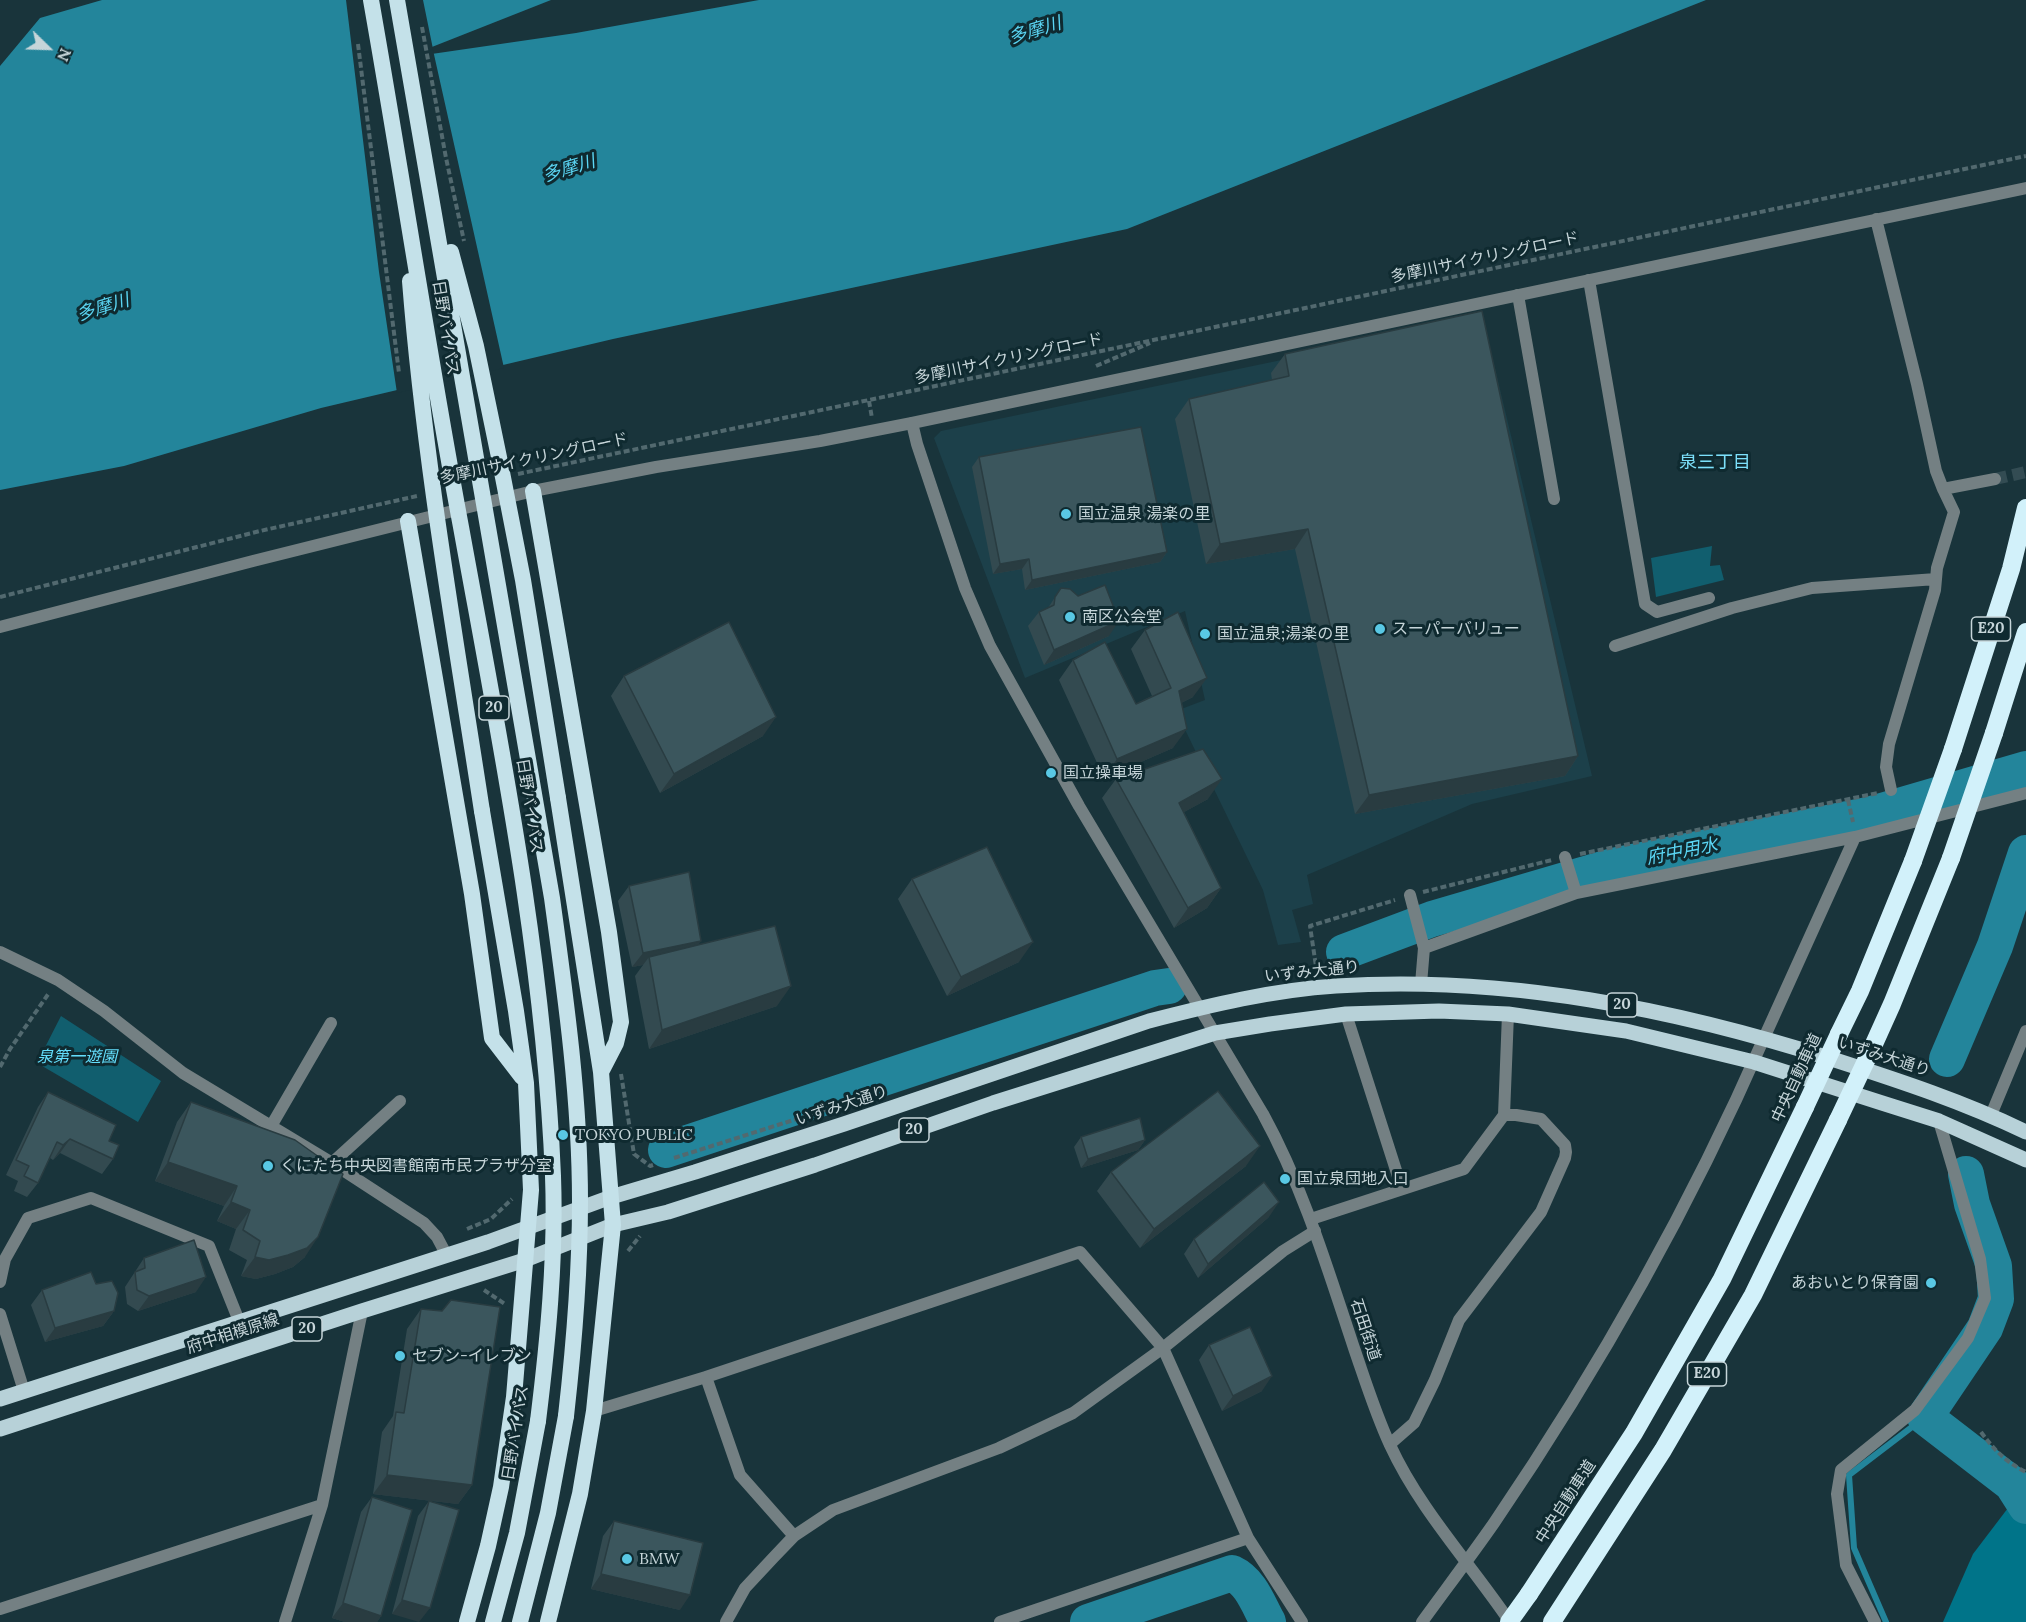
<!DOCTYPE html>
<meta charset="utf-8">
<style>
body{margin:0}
#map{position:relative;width:2026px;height:1622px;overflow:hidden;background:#19343b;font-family:Lora,serif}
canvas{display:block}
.north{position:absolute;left:18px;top:18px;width:60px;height:60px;-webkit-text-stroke:4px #0f2a30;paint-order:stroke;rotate:113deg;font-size:16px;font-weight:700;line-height:24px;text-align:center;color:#c6d5d9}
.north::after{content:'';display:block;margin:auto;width:21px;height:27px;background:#c6d5d9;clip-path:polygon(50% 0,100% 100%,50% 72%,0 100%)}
</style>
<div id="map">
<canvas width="2026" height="1622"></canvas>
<div class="north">N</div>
</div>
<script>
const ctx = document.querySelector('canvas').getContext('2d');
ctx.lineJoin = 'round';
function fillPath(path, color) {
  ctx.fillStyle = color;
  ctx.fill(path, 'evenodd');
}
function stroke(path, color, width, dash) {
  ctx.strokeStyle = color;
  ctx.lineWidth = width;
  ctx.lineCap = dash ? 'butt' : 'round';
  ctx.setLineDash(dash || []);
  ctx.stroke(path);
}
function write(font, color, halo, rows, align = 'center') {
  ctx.font = font + ' Lora,"Noto Sans JP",serif';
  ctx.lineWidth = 6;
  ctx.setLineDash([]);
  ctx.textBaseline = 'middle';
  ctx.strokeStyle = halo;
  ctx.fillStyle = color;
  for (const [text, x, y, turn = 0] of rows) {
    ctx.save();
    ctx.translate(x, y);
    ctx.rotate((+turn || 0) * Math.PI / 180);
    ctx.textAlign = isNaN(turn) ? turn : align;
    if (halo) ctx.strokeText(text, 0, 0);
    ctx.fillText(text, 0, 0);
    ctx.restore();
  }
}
const built = new Path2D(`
 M1483,318L1592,776L1472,804L1307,875L1313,904L1292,910L1301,942L1278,945L1263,890L1176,711L1205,700L1185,611L1025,678L934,438L941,431Z`);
const green = new Path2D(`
 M1712,546L1710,566L1720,565L1724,580L1656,597L1651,558Z
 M61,1016L161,1081L138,1122L37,1063Z`);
const forest = new Path2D(`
 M2026,1494V1622H1943L1973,1554L2008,1508Z`);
const water = new Path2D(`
 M102,0H551L404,58L576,33L759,0H1706L1127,229L613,339L321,408L124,466L0,490V66L40,18Z`);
const pier = new Path2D(`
 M346,0H423L433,49L426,51L433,50L504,368L397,393L379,272Z`);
const stream = new Path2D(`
 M1886,1622L1854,1548L1849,1475L1925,1417`);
const river = new Path2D(`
 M1344,952L1432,919L1613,866L1868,815L2026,769
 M1947,1059L1995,946L2026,853
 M666,1150L1155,988L1169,986
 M1966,1174L1972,1204L1994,1266L1996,1299L1985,1328L1925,1417L2012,1484L2026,1506
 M1088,1622L1232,1573C1251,1582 1258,1604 1268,1622`);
const minorTunnel = new Path2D(`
 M1995,479L2026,472`);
const path = new Path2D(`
 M1096,366L1150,343
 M869,401L872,418
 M518,474L2026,156
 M0,597L260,531L417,496
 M1848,800L1853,822
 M1580,854L1878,793
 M1423,892L1552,860
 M1317,973L1310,926L1395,900
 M0,1067L10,1049L49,993
 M621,1074L634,1154L650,1166L653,1165
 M674,1158L847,1103
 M467,1229L491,1219L512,1199
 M628,1251L640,1236
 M484,1290L505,1304
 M1981,1432C1994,1450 2006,1462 2026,1472`);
const service = new Path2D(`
 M1589,280L1645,604L1657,612L1709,598
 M1518,295L1554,499
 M0,1282L5,1259L28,1218L91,1198L209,1246L239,1321
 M0,1314L24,1391
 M1875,1622L1846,1565L1837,1494L1841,1470L1915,1410L1968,1338L1985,1298L1980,1259L1939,1121`);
const minor = new Path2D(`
 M1876,219L1917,384L1936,471L1943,489L1995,479
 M0,627L253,561L533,491L656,467L820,441L912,423L2026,188
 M1615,646L1732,608L1812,588L1936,579
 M1891,790L1886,767L1889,744L1935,590L1937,568L1954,512L1943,489
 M1565,857L1576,893
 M1410,895L1424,948
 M0,952L58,980L104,1011L183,1073L332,1163L424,1223L437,1237L446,1254
 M1421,984L1424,948L1576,893L1855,837L2026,793
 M1346,1014L1402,1189
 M1764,1038L1855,837
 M1504,1115L1508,1014
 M1991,1115L2026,1031
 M270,1128L331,1023
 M332,1163L400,1101
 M1311,1219L1464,1169L1504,1115H1516L1541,1119L1565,1145L1566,1152L1565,1158L1541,1212L1459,1320L1435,1380L1414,1423L1390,1444
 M706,1377L740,1475L794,1536
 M594,1411L706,1377L1080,1252L1163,1348L1248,1538L1302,1622
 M0,1609L322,1505
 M285,1622L322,1505L362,1311
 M726,1622L745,1588L773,1558L794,1536L833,1510L999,1448L1073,1413L1163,1348L1283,1251L1315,1231
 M1000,1622L1248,1538`);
const tertiary = new Path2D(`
 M912,423L917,444L965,588L990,646L1079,806L1263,1114C1304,1189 1328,1270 1355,1351C1366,1383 1376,1415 1390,1445C1420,1510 1470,1563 1510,1622
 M1422,1622C1446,1589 1471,1556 1494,1523C1598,1370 1690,1207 1764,1038`);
const primary = new Path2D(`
 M0,1399L488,1242L611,1197L695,1172L844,1124L1149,1021C1211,1005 1273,990 1336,986C1506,975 1675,1009 1835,1060C1900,1081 1964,1102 2026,1132
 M0,1429L362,1311L525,1260L613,1225L668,1212L815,1165L993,1103L1215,1033L1270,1024L1346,1014L1439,1011L1508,1014L1626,1031L1754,1062L1882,1103L1939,1121L2026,1160`);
const trunk = new Path2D(`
 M533,491L609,932L621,1022L616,1043L601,1072
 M408,521L472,894L492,1038L522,1077
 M467,1622L488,1546L501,1487L514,1397L531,1190L526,1083L516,1011L482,811
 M493,1622L517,1533L538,1421
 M520,1622L548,1513L566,1416
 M548,1622L580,1494L594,1411L613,1225L601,1072L558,798`);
const motorway = new Path2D(`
 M1994,733L2026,632
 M1953,749L2011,569L2026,508
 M1839,1034L1860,991L1913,861
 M1874,1044L1892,1004L1951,858
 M1529,1594L1634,1433L1722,1279L1805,1107
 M1552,1622L1663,1450L1753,1295L1838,1120`);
const pathBridge = new Path2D(`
 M422,27L446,158L464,241
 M358,44L399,373`);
const trunkBridge = new Path2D(`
 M371,0C402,175 428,351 461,527C500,742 544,957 553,1176C556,1258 548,1340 538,1421
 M397,0L552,898C566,999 580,1100 580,1202C580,1274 574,1345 566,1416
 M451,252L476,346L500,462L523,580L558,798
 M410,281C424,459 455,635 482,811`);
const motorwayBridge = new Path2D(`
 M1951,858L1994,733
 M1913,861L1953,749
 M1805,1107L1839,1034
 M1838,1120L1874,1044
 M1509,1622L1529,1594`);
const wall = new Path2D(`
 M1285,354L1578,756L1565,776L1355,814L1295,549L1206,564L1175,419L1189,399L1272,380L1271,373Z
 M979,457L1167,552L1160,562L1025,590L1022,569L993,574L972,467Z
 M1061,588L1109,636L1044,665L1028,626L1039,612L1048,608Z
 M1145,630L1193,697L1181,703L1173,748L1104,778L1059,680L1073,660L1136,704L1152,696L1131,649Z
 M624,676L763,736L660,793L611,696Z
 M1116,779L1208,799L1184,812L1221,888L1207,908L1174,928L1102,798Z
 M912,879L1019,962L947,996L898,899Z
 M629,886L699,945L777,1006L649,1049L635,976L643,965L632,967L618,901Z
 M48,1092L109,1141L113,1159L102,1174L60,1153L53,1160L50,1158L38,1183L27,1197L14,1191L18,1181L6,1175L38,1107Z
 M191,1102L305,1257L293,1267L275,1274L256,1279L241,1276L247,1260L229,1250L236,1229L217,1221L224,1206L155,1181L177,1122Z
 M1081,1137L1145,1140L1138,1150L1081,1168L1074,1147Z
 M1246,1166L1140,1248L1097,1191L1111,1172Z
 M1269,1217L1198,1278L1184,1254L1194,1239Z
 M144,1258L196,1292L138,1311L127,1304L125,1287Z
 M96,1284L114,1311L103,1326L45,1342L31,1305L42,1290Z
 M421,1309L472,1485L458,1504L373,1494L382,1432L393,1416L407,1329Z
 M1209,1345L1262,1391L1222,1411L1199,1360Z
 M372,1497L381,1616L377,1622H345L332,1618L361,1512Z
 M429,1501L430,1608L392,1614L418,1516Z
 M614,1521L680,1610L591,1589L603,1536Z`);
const shadedWall = new Path2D(`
 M1308,529L1295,549L1206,564L1220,544Z
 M1167,552L1160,562L1025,590L1032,580Z
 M1029,559L1022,569L993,574L1000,564Z
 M1119,621L1109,636L1044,665L1054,650Z
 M1207,678L1193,697L1165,711L1179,691Z
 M776,717L763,736L660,793L674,774Z
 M1187,729L1173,748L1104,778L1117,759Z
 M1578,756L1565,776L1355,814L1369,795Z
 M1222,779L1208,799L1166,822L1179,803Z
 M1221,888L1207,908L1174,928L1188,908Z
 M701,941L691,956L649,957L643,965L632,967L643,953Z
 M1033,942L1019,962L947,996L961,977Z
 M791,986L777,1006L649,1049L662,1030Z
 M70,1139L60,1153L53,1160L63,1145Z
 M1145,1140L1138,1150L1081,1168L1088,1159Z
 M1260,1146L1246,1166L1140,1248L1154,1229Z
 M168,1162L237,1186L224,1206L155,1181Z
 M231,1202L250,1210L236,1229L217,1221Z
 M1279,1202L1269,1217L1198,1278L1208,1264Z
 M318,1237L305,1257L293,1267L275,1274L256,1279L241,1276L255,1257Z
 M206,1277L196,1292L138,1311L149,1296Z
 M114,1311L103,1326L45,1342L55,1328Z
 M1272,1376L1262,1391L1222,1411L1233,1396Z
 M387,1475L472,1485L458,1504L373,1494Z
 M601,1574L690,1595L680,1610L591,1589Z
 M402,1600L430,1608L419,1622L392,1614Z
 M343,1603L381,1616L377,1622H345L332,1618Z`);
const building = new Path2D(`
 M1482,311L1578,756L1369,795L1308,529L1220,544L1189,399L1289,376L1285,354Z
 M1141,427L1167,552L1032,580L1029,559L1000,564L979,457Z
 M1105,585L1119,621L1054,650L1039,612L1054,605L1055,597L1061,588L1070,589L1078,596Z
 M1178,612L1207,678L1179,691L1187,729L1117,759L1073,660L1105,642L1136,704L1171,688L1145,630Z
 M729,622L776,717L674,774L624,676Z
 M1203,749L1222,779L1179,803L1221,888L1188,908L1116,779Z
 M987,847L1033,942L961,977L912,879Z
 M689,872L701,941L643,953L629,886Z
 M775,926L791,986L662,1030L649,957Z
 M1218,1091L1260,1146L1154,1229L1111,1172Z
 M48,1092L116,1125L109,1141L119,1145L113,1159L70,1139L63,1145L57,1142L38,1183L24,1176L29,1166L16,1160Z
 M191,1102L295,1140L343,1174L318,1237L307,1248L288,1255L269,1260L255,1257L260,1241L243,1230L250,1210L231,1202L237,1186L168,1162Z
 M1140,1118L1145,1140L1088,1159L1081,1137Z
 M1264,1182L1279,1202L1208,1264L1194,1239Z
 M194,1240L206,1277L149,1296L137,1290L135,1272L145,1268L144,1258Z
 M91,1272L96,1284L112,1281L118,1293L114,1311L55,1328L42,1290Z
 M451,1300L500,1307L472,1485L387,1475L396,1412L404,1413L421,1309L442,1311Z
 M1250,1327L1272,1376L1233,1396L1209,1345Z
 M372,1497L412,1510L381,1616L343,1603Z
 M429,1501L459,1510L430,1608L402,1600Z
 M614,1521L703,1543L690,1595L601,1574Z`);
const markers = [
 [1066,514,6,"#59c8e4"],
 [1070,617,6,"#59c8e4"],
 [1380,629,6,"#59c8e4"],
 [1205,634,6,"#59c8e4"],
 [1051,773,6,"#59c8e4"],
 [563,1135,6,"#59c8e4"],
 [268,1166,6,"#59c8e4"],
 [1285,1179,6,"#59c8e4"],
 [1931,1283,6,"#59c8e4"],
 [400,1356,6,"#59c8e4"],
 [627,1559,6,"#59c8e4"]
];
const shields = [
 [1991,629,39],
 [494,708,30],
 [1622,1005,30],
 [914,1130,30],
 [307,1329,30],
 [1707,1374,39]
];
const shieldNames = [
 ["E20",1991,629],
 ["20",494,708],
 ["20",1622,1005],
 ["20",914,1130],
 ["20",307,1329],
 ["E20",1707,1374]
];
const streetNames = [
 ["多摩川サイクリングロード",1485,258,-12],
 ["日野バイパス",445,328,81],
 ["多摩川サイクリングロード",1009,359,-12],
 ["多摩川サイクリングロード",534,459,-12],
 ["日野バイパス",529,806,81],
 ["いずみ大通り",1312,972,-6],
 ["いずみ大通り",1884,1057,18],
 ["中央自動車道",1797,1078,-65],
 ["いずみ大通り",842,1106,-18],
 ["石田街道",1365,1330,72],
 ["府中相模原線",233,1334,-18],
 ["日野バイパス",516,1433,-81],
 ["中央自動車道",1566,1502,-57]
];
const poiNames = [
 ["国立温泉 湯楽の里",1078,514],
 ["南区公会堂",1082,617],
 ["スーパーバリュー",1392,629],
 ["国立温泉;湯楽の里",1217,634],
 ["国立操車場",1063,773],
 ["TOKYO PUBLIC",575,1135],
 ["くにたち中央図書館南市民プラザ分室",280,1166],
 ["国立泉団地入口",1297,1179],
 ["あおいとり保育園",1919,1283,"right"],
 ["セブン-イレブン",412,1356],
 ["BMW",639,1559]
];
const parkNames = [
 ["泉第一遊園",77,1057]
];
const waterNames = [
 ["多摩川",1035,31,-17],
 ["多摩川",569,169,-17],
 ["多摩川",103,308,-17],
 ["府中用水",1682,852,-11]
];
const neighbourhoodNames = [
 ["泉三丁目",1715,463]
];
fillPath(built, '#1c404a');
fillPath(green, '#115e6e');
fillPath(forest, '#007489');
fillPath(water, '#23859b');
fillPath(pier, '#19343b');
stroke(stream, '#23859b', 6);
stroke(river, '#23859b', 36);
stroke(minorTunnel, '#334c53', 12, [12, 6]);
stroke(path, '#52696f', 4, [6, 3]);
stroke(service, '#748083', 12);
stroke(minor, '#748083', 12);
stroke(tertiary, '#748083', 12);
stroke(primary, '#b7d1d8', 15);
stroke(trunk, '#c4e1e9', 16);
stroke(motorway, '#d2f1fa', 18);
stroke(pathBridge, '#52696f', 4, [6, 3]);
stroke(trunkBridge, '#c4e1e9', 16);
stroke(motorwayBridge, '#d2f1fa', 18);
fillPath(wall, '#334a50');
fillPath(shadedWall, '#293c41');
fillPath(building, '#3b565d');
stroke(building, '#293c41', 1.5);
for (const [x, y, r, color] of markers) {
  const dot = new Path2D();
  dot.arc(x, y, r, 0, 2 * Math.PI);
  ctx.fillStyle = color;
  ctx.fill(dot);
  stroke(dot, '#0f2a30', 2);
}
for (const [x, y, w] of shields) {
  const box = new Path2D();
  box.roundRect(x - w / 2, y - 12, w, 24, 4.5);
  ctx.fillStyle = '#0f2a30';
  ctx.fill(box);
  stroke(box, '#c6d5d9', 1.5);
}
write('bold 15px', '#c6d5d9', null, shieldNames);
write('16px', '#c6d5d9', '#0f2a30', streetNames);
write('16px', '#c6d5d9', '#0f2a30', poiNames, 'left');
write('italic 16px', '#64defc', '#0f2a30', parkNames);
write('italic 18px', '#5bd6f4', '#0f2a30', waterNames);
write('18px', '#7ce0fa', '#0f2a30', neighbourhoodNames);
</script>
